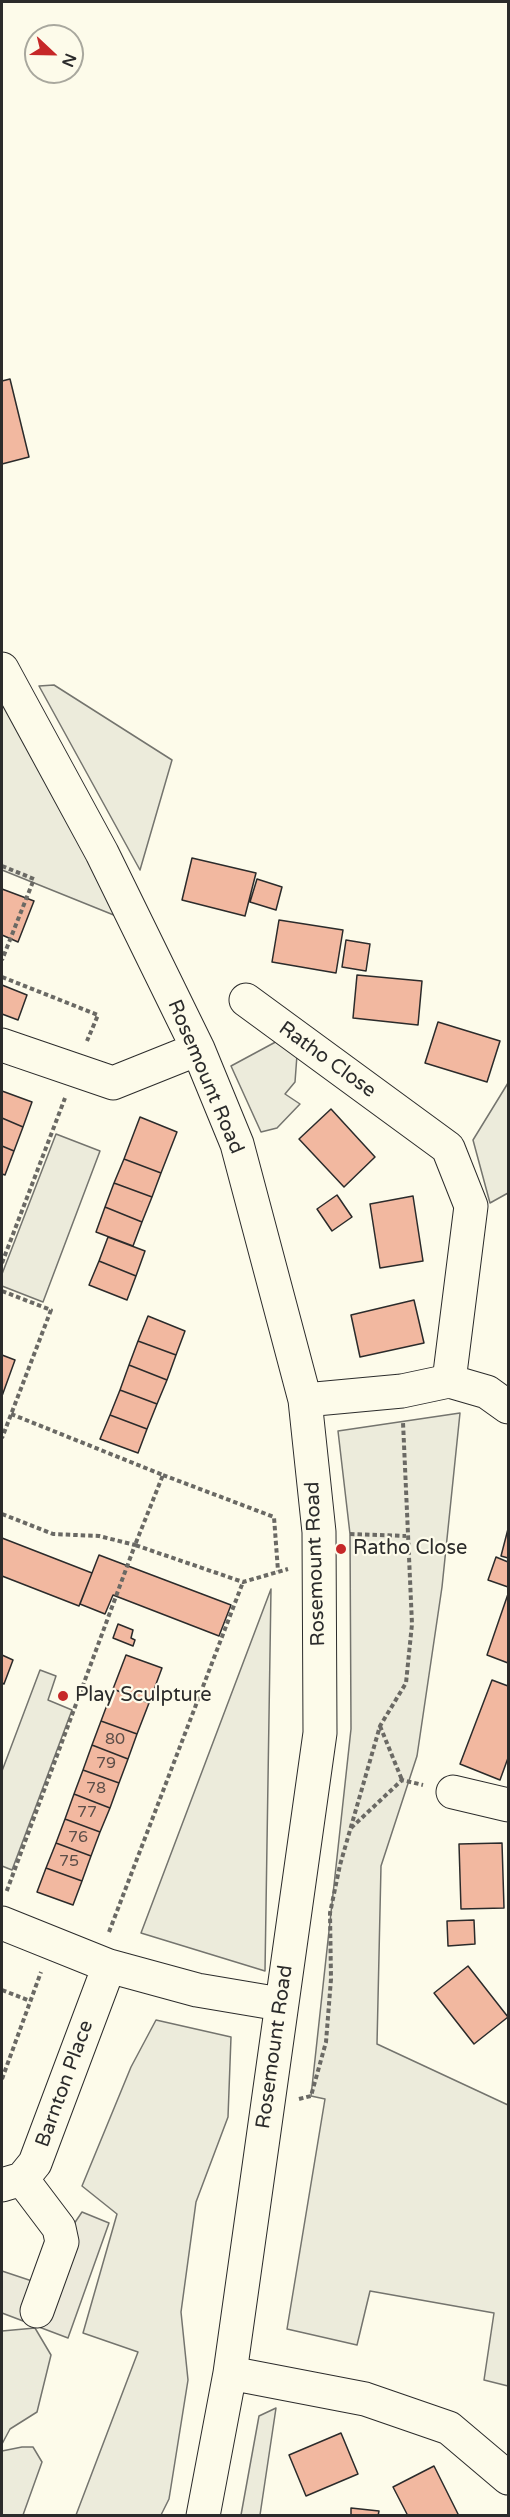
<!DOCTYPE html>
<style>
body{margin:0}
#map{position:relative;width:510px;height:2517px;overflow:hidden;background:#fdfbea;font-family:"Varela Round",sans-serif}
canvas{display:block}
.frame{position:absolute;inset:0;border:3px solid #2b2b2b;pointer-events:none}
.north{position:absolute;left:24px;top:24px;width:60px;height:60px;box-sizing:border-box;background:#fdfbea;border:2px solid #a9a89e;border-radius:50%;rotate:112deg;font-size:16px;font-weight:700;line-height:24px;text-align:center;color:#2b2b2b}
.north::after{content:'';display:block;margin:auto;width:21px;height:27px;background:#c62828;clip-path:polygon(50% 0,100% 100%,50% 72%,0 100%)}
</style>
<div id="map">
<canvas width="510" height="2517"></canvas>
<div class="frame"></div>
<div class="north">N</div>
</div>
<script>
const ctx = document.querySelector('canvas').getContext('2d');
ctx.lineJoin = 'round';
function fillPath(path, color) {
  ctx.fillStyle = color;
  ctx.fill(path, 'evenodd');
}
function stroke(path, color, width, dash) {
  ctx.strokeStyle = color;
  ctx.lineWidth = width;
  ctx.lineCap = dash ? 'butt' : 'round';
  ctx.setLineDash(dash || []);
  ctx.stroke(path);
}
function write(font, color, halo, rows, align = 'center') {
  ctx.font = font + ' "Varela Round",sans-serif';
  ctx.lineWidth = 4.5;
  ctx.setLineDash([]);
  ctx.textBaseline = 'middle';
  ctx.strokeStyle = halo;
  ctx.fillStyle = color;
  for (const [text, x, y, turn = 0] of rows) {
    ctx.save();
    ctx.translate(x, y);
    ctx.rotate((+turn || 0) * Math.PI / 180);
    ctx.textAlign = isNaN(turn) ? turn : align;
    if (halo) ctx.strokeText(text, 0, 0);
    ctx.fillText(text, 0, 0);
    ctx.restore();
  }
}
const green = new Path2D(`
 M2,669L136,924L2,870Z
 M54,685L172,760L140,870L39,686Z
 M283,1038L297,1055L295,1082L285,1094L300,1104L277,1128L261,1132L231,1066Z
 M508,1083V1193L490,1203L473,1140Z
 M56,1134L100,1151L43,1302L2,1286V1274Z
 M460,1413L442,1587L417,1756L381,1866L377,2044L508,2105V2386L484,2380L494,2313L370,2291L357,2345L287,2329L325,2099L311,2096L351,1729L350,1534L338,1431Z
 M271,1589L265,1971L141,1933Z
 M40,1670L56,1676L48,1700L72,1710L12,1870L2,1866V1771Z
 M156,2020L231,2037L228,2117L196,2202L181,2312L188,2380L169,2499L161,2515H76L138,2352L83,2333L117,2214L82,2186L131,2067Z
 M35,2328L51,2355L37,2412L10,2429L2,2444V2331Z
 M276,2408L260,2515H241L259,2416Z
 M22,2447H33L42,2462L23,2515H2V2451Z`);
const parking = new Path2D(`
 M82,2212L109,2223L68,2338L2,2313V2271L35,2282Z`);
const building = new Path2D(`
 M10,379L29,457L2,464V381Z
 M192,858L256,873L245,916L182,900Z
 M257,879L282,887L276,910L250,902Z
 M2,889L34,901L18,942L2,935Z
 M279,920L343,930L336,973L272,962Z
 M346,940L370,944L366,971L342,967Z
 M357,975L422,981L418,1025L353,1018Z
 M2,985L27,995L18,1020L2,1014Z
 M438,1022L500,1041L487,1082L425,1063Z
 M2,1091L32,1102L23,1127L2,1118Z
 M331,1109L375,1157L344,1187L299,1139Z
 M140,1117L177,1132L161,1173L124,1159Z
 M2,1118L23,1127L14,1151L2,1146Z
 M2,1146L14,1151L5,1175L2,1174Z
 M124,1159L161,1173L152,1197L114,1183Z
 M114,1183L152,1197L142,1222L105,1207Z
 M337,1195L352,1217L332,1231L317,1209Z
 M413,1196L423,1261L380,1268L370,1204Z
 M105,1207L142,1222L133,1246L96,1232Z
 M108,1237L145,1251L136,1276L99,1261Z
 M99,1261L136,1276L127,1300L89,1285Z
 M414,1300L424,1343L360,1357L351,1315Z
 M148,1316L185,1331L176,1355L138,1341Z
 M138,1341L176,1355L167,1380L129,1365Z
 M2,1355L15,1360L2,1396Z
 M129,1365L167,1380L157,1404L120,1390Z
 M120,1390L157,1404L147,1429L110,1415Z
 M110,1415L147,1429L138,1453L100,1439Z
 M508,1529V1558L501,1556Z
 M2,1538L92,1573L79,1606L2,1576Z
 M99,1555L231,1605L219,1636L113,1595L105,1614L80,1604Z
 M496,1557L508,1562V1587L488,1580Z
 M508,1594V1663L487,1655Z
 M118,1624L133,1630L131,1638L135,1640L133,1646L113,1638Z
 M2,1655L13,1660L4,1684L2,1683Z
 M126,1655L162,1668L149,1703L113,1689Z
 M492,1680L508,1686V1758L500,1780L460,1764Z
 M113,1689L149,1703L137,1734L101,1721Z
 M101,1721L137,1734L128,1759L92,1745Z
 M92,1745L128,1759L119,1783L83,1770Z
 M83,1770L119,1783L110,1808L74,1794Z
 M74,1794L110,1808L100,1832L65,1819Z
 M65,1819L100,1832L91,1856L56,1843Z
 M56,1843L91,1856L82,1881L46,1868Z
 M502,1843L504,1908L461,1909L459,1844Z
 M46,1868L82,1881L73,1905L37,1892Z
 M474,1920L475,1944L448,1946L447,1921Z
 M468,1966L508,2017L474,2044L434,1993Z
 M341,2433L358,2474L306,2496L289,2455Z
 M434,2466L459,2516H408L393,2487Z
 M351,2508L379,2511L378,2516H351Z`);
const path = new Path2D(`
 M2,866L34,879L2,960
 M2,977L98,1015L87,1041
 M2,1263L65,1098
 M2,1291L51,1310L2,1438
 M11,1414L163,1475L135,1545L243,1582L288,1569
 M163,1475L274,1517L278,1571
 M2,1514L53,1534L99,1536L135,1545L6,1893
 M350,1534L406,1536
 M380,1726L402,1780
 M351,1828L402,1780L423,1785
 M109,1932L243,1582
 M2,1990L30,2001
 M2,2079L41,1972
 M299,2099L311,2096L326,2042L331,1979L330,1913L340,1865L380,1726L406,1683L412,1624L403,1422`);
const minor = new Path2D(`
 M2,669L102,853L198,1049L237,1144L305,1400L319,1532L320,1733L230,2373L203,2516
 M246,1000L448,1148L471,1206L449,1381L487,1392L508,1407
 M2,1045L113,1083L198,1049
 M305,1400L402,1391L449,1381
 M453,1792L508,1805
 M2,1923L109,1966L197,1990L280,2004
 M22,2179L59,2228L62,2242L37,2311
 M2,2185L22,2179L35,2163L109,1966
 M230,2373L365,2399L449,2428L508,2478`);
const markers = [
 [341,1549,6,"#c62828"],
 [63,1696,6,"#c62828"]
];
const numberNames = [
 ["80",115,1740],
 ["79",106,1764],
 ["78",96,1789],
 ["77",87,1813],
 ["76",78,1838],
 ["75",69,1862]
];
const streetNames = [
 ["Ratho Close",327,1060,36],
 ["Rosemount Road",205,1077,67],
 ["Rosemount Road",316,1564,-92],
 ["Rosemount Road",275,2047,-82],
 ["Barnton Place",65,2084,-70]
];
const poiNames = [
 ["Ratho Close",353,1549],
 ["Play Sculpture",75,1696]
];
fillPath(green, '#ecebdb');
stroke(green, '#74746e', 1.5);
fillPath(parking, '#eceadb');
stroke(parking, '#74746e', 1.5);
fillPath(building, '#f2b8a0');
stroke(building, '#2b2b2b', 1.5);
stroke(minor, '#2b2b2b', 35);
stroke(path, '#6a6964', 4, [4.5, 3]);
stroke(minor, '#fdfbea', 33);
for (const [x, y, r, color] of markers) {
  const dot = new Path2D();
  dot.arc(x, y, r, 0, 2 * Math.PI);
  ctx.fillStyle = color;
  ctx.fill(dot);
  stroke(dot, '#fdfbea', 2);
}
write('16px', '#5d4e48', null, numberNames);
write('20px', '#2b2b2b', '#fdfbea', streetNames);
write('20px', '#2b2b2b', '#fdfbea', poiNames, 'left');
</script>
